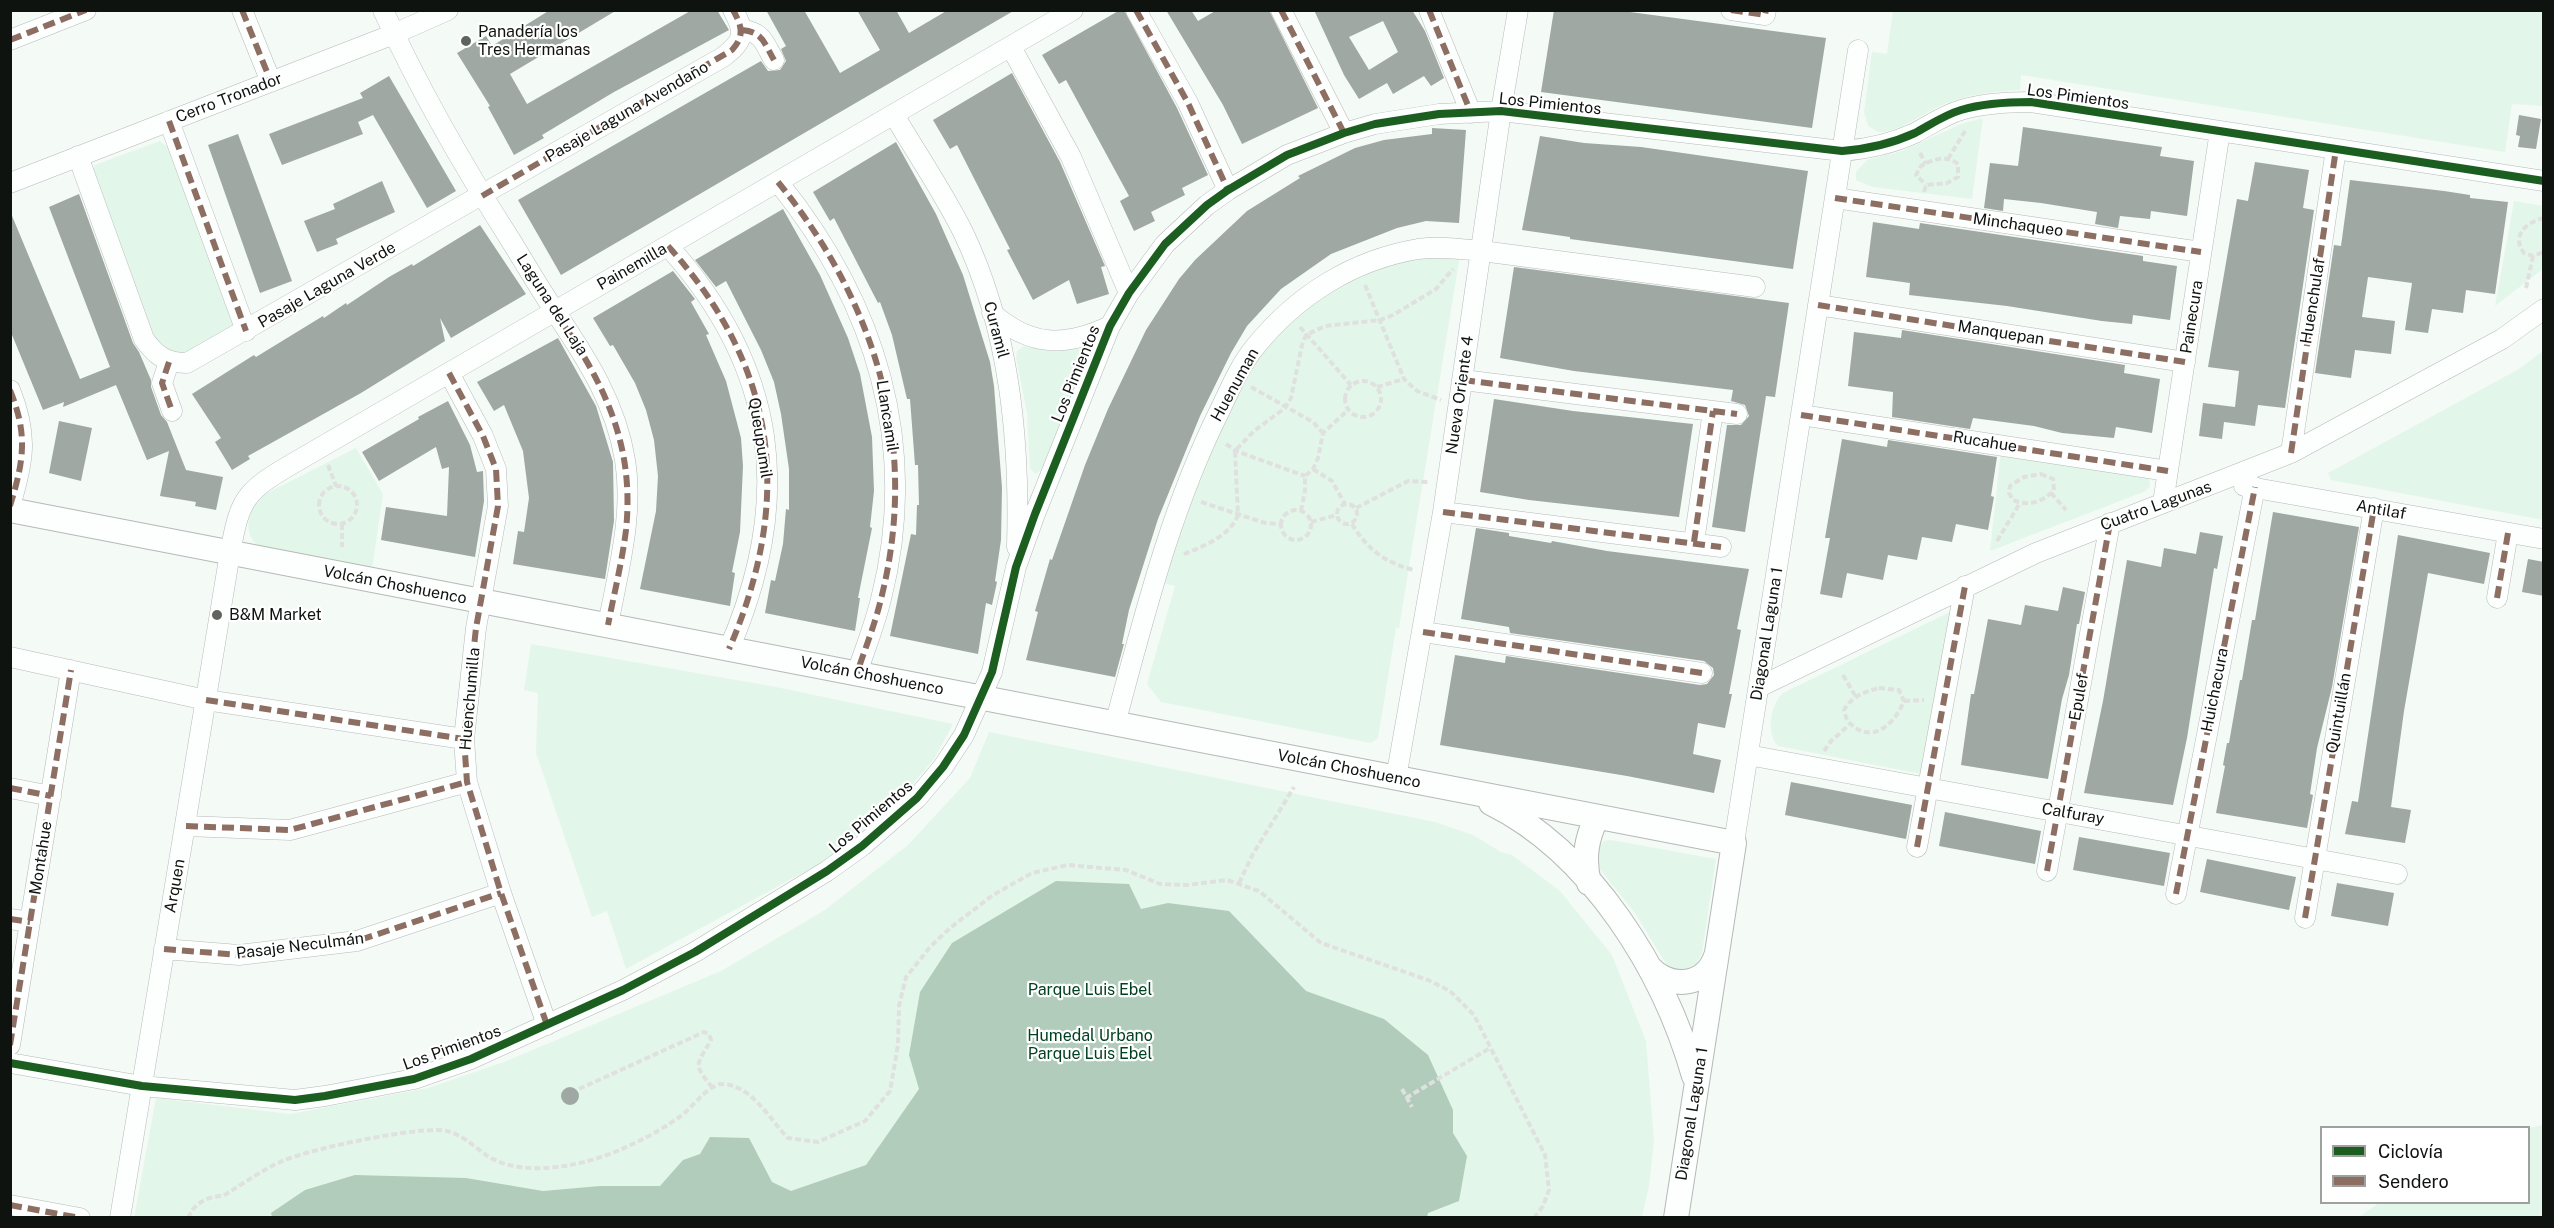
<!DOCTYPE html>
<meta charset="utf-8">
<style>
body{margin:0}
#map{position:relative;width:2554px;height:1228px;overflow:hidden;background:#f4faf6;font-family:"Public Sans",sans-serif}
canvas{display:block}
.frame{position:absolute;inset:0;border:12px solid #0f1310;pointer-events:none}
.legend{position:absolute;left:2320px;top:1126px;width:210px;height:78px;box-sizing:border-box;background:#fff;border:2px solid #9fa19f;margin:0;padding:8px 10px;list-style:none;font-size:18px;color:#0f1310}
.legend li{display:flex;align-items:center;gap:12px;height:30px}
.legend b{width:30px;border:2px solid #9fa19f}
</style>
<div id="map">
<canvas width="2554" height="1228"></canvas>
<div class="frame"></div>
<ul class="legend">
<li><b style="height:8px;background:#1b5e20"></b>Ciclovía</li>
<li><b style="height:8px;background:#8d6e63"></b>Sendero</li>
</ul>
</div>
<script>
const ctx = document.querySelector('canvas').getContext('2d');
ctx.lineJoin = 'round';
function fillPath(path, color) {
  ctx.fillStyle = color;
  ctx.fill(path, 'evenodd');
}
function stroke(path, color, width, dash) {
  ctx.strokeStyle = color;
  ctx.lineWidth = width;
  ctx.lineCap = dash ? 'butt' : 'round';
  ctx.setLineDash(dash || []);
  ctx.stroke(path);
}
function write(font, color, halo, rows, align = 'center') {
  ctx.font = font + ' "Public Sans",sans-serif';
  ctx.lineWidth = 4.5;
  ctx.setLineDash([]);
  ctx.textBaseline = 'middle';
  ctx.strokeStyle = halo;
  ctx.fillStyle = color;
  for (const [text, x, y, turn = 0] of rows) {
    ctx.save();
    ctx.translate(x, y);
    ctx.rotate((+turn || 0) * Math.PI / 180);
    ctx.textAlign = isNaN(turn) ? turn : align;
    if (halo) ctx.strokeText(text, 0, 0);
    ctx.fillText(text, 0, 0);
    ctx.restore();
  }
}
const green = new Path2D(`
 M1893,11H2543V106L2512,104L2505,152L2021,75L2020,90C1992,91 1963,95 1938,107C1920,115 1898,133 1878,132L1868,126L1864,112L1872,52L1887,54Z
 M1983,118L1972,199L1872,187L1856,180V172L1867,160L1902,151L1961,124Z
 M160,141L174,152L236,327L189,356L155,346L90,177L95,165Z
 M2514,201L2543,206V269L2495,306Z
 M1460,255L1399,628H1396L1378,738L1371,743L1161,702L1147,684L1175,586L1163,583C1182,527 1202,472 1226,418C1236,397 1245,372 1260,354C1302,304 1347,274 1410,258C1426,255 1444,256 1460,255Z
 M1024,346L1049,351L1077,348L1085,353L1086,361L1041,470L1035,474L1030,468L1027,413L1016,358L1017,351Z
 M2543,351V520L2331,480L2328,473L2519,369Z
 M356,448L383,494L372,569L258,546C241,531 249,508 263,495Z
 M2001,450L2149,477L2150,486L2146,491L1990,551Z
 M1954,610L1921,774L1778,746C1766,733 1770,705 1783,693Z
 M531,644L776,687L953,724L934,759L904,794L828,859L626,969L607,911L592,917L536,753L538,693L524,690Z
 M989,732L1435,822L1473,835L1501,852L1512,855L1560,891L1612,955L1646,1041L1654,1141L1649,1186L1642,1217L134,1218L156,1098L290,1114L428,1088L504,1062L721,971L825,910L908,845L970,778Z
 M1611,840L1716,859L1702,953C1695,970 1685,976 1668,967L1635,913L1598,867L1595,863L1598,847L1604,841Z
 M2543,1125V1217H2359L2379,1203L2528,1202L2529,1128Z`);
const water = new Path2D(`
 M1056,881L1129,884L1141,909L1168,903L1229,911L1306,991L1384,1019L1428,1055L1453,1110V1133L1467,1156L1459,1201L1428,1213L1427,1218L272,1217L271,1213L305,1190L355,1175L466,1178L543,1191L600,1186H660L683,1160L700,1154L710,1137L749,1138L772,1182L791,1191L866,1165L919,1089L909,1055L920,992L952,943Z`);
const building = new Path2D(`
 M550,10H617L510,74L527,104L692,10H717L729,30L614,92L542,135L544,138L514,155L488,107L490,106L457,53L486,36L492,46Z
 M766,10H804L840,73L880,50L857,10H896L909,33L948,10H1015L561,275L518,200L761,61L768,71L780,70L786,61L781,49L786,46Z
 M1120,10H1124L1177,108L1208,175L1182,188L1185,195L1151,212L1155,221L1134,231L1120,201L1129,196L1066,80L1059,84L1042,55Z
 M1166,10H1191L1198,21L1217,10H1269L1318,108L1242,144L1223,105Z
 M1314,10H1412L1425,31L1444,78L1431,86L1424,76L1393,94L1387,83L1359,99L1344,75ZM1383,21L1398,52L1369,70L1349,37Z
 M1554,10L1630,12L1826,38L1812,128L1541,92Z
 M1012,73L1060,162L1105,266L1101,267L1109,294L1077,304L1069,280L1033,300L1007,250L1010,249L957,145L950,149L933,120Z
 M389,76L456,191L427,208L373,115L358,122L363,134L282,165L269,134L363,98L360,93Z
 M2519,115L2541,119L2536,149L2518,147L2520,136L2516,135Z
 M2023,127L2162,147L2160,156L2194,161L2187,216L2151,211L2150,219L2120,216L2118,228L2095,224L2097,212L2041,203L2004,199L2003,211L1984,208L1990,163L2018,166Z
 M1432,128L1466,130L1459,223L1426,221L1397,228L1331,254L1281,289L1247,326L1231,353L1200,416L1158,519L1129,610L1122,644H1124L1115,677L1026,660L1038,612L1035,611L1050,559L1052,560L1085,465L1108,409L1146,330L1179,279L1195,260L1247,211L1300,178L1298,176L1355,148L1384,140L1432,134Z
 M238,134L292,281L260,293L208,145Z
 M1540,136L1584,143L1641,147L1808,171L1793,269L1570,239V237L1522,230Z
 M896,142L936,214L963,275L990,362L994,386L1002,488L1001,540L995,581L997,582L992,605L986,603L978,654L890,636L911,534L916,535L917,505H919L918,465H915L910,399H907L892,335L880,302L878,303L834,218L830,221L813,192Z
 M2255,162L2309,170L2303,208L2314,210L2285,408L2258,405L2255,426L2224,422L2222,439L2199,436L2203,403L2235,407L2239,371L2208,367L2237,199L2248,201Z
 M2350,180L2444,191L2470,195V198L2508,202L2495,294L2466,290L2463,313L2432,309L2428,333L2405,330L2412,283L2368,277L2362,317L2395,321L2391,354L2355,350L2351,378L2315,373L2334,245L2341,246Z
 M382,181L395,212L336,239L338,244L317,252L304,221L335,209L333,204Z
 M79,194L133,343L139,352L151,380V387L161,415L167,422L186,470L223,477L216,510L195,506L196,502L160,496L169,451L147,460L116,385L63,407L64,402L43,410L10,330V211L80,379L110,367L49,207Z
 M783,209L820,275L848,338L860,374L872,437L874,491L870,527L872,528L858,598H860L855,631L765,613L771,580L775,581L783,544L786,509L789,510V469L781,414L774,382L761,350L726,281L716,287L695,260Z
 M1873,222L1919,229L1920,223L2143,256V261L2177,266L2170,320L2133,315L2132,324L2102,321L2007,306L1909,295L1910,283L1866,277Z
 M480,225L526,294L451,338L440,318L445,341L361,393L248,456L250,459L232,470L215,442L221,438L192,394L254,355L256,357L323,316L324,318L346,303L347,305L389,277L412,264L413,266Z
 M1514,267L1789,303L1775,397L1766,396L1745,532L1712,527L1727,425H1741L1749,416L1745,405L1731,401L1733,390L1574,371L1500,358Z
 M673,271L695,299L691,302L709,334L706,335L726,381L741,438L743,466L740,532L732,572L735,573L730,606L640,589L656,511L658,476L654,440L646,410L635,383L613,345L610,346L593,318Z
 M1902,330L2125,365L2124,373L2160,379L2152,433L2116,427L2114,438L2062,433L2034,426L1973,418L1970,429L1892,417L1893,392L1848,386L1852,351L1854,332L1901,338Z
 M558,338L596,406L613,462L614,521L605,579L513,564L518,531L524,532L529,498L523,451L504,405L494,411L477,382Z
 M1494,399L1573,411L1693,424L1679,517L1529,500L1480,492Z
 M448,401L470,445L477,472L483,471L484,501L475,557L381,540L386,507L447,516L449,467L442,469L436,447L379,481L362,452L419,419L418,417Z
 M59,421L92,428L81,481L49,473Z
 M1842,439L1887,447L1888,440L1997,457L1991,496L1994,497L1988,530L1956,524L1952,542L1922,537L1917,560L1888,555L1883,580L1847,573L1842,598L1820,594L1830,538H1825Z
 M2273,512L2359,527L2332,687L2317,748L2310,794L2313,795L2307,828L2216,813L2225,766L2223,765L2227,743H2229L2240,680H2242L2252,620H2255Z
 M1476,528L1509,533V536L1551,543L1552,541L1607,551L1749,569L1737,629L1741,630L1729,694H1732L1725,728L1698,723L1693,754L1721,760L1714,793L1627,776L1440,745L1455,655L1505,663L1506,656L1700,685L1707,684L1714,675L1713,668L1704,661L1510,633L1509,627L1461,619Z
 M2200,532L2223,536L2217,569L2214,568L2187,738L2173,805L2084,793L2103,701L2127,560L2161,567L2164,548L2196,554Z
 M2398,535L2490,553L2484,584L2428,573L2404,711L2391,807L2411,810L2405,843L2345,834L2352,801L2358,802Z
 M2528,559L2544,562V596L2522,592Z
 M2063,587L2085,592L2079,624H2077L2069,675L2062,699L2048,779L1961,765L1971,694H1974L1988,619L2021,625L2025,605L2058,611Z
 M1791,782L1912,805L1906,839L1785,815Z
 M1945,812L2041,831L2035,864L1939,846Z
 M2079,837L2170,853L2164,886L2073,870Z
 M2207,859L2296,877L2289,910L2200,892Z
 M2337,883L2394,893L2388,926L2331,916Z
 M561 1096a9 9 0 1 1 18 0a9 9 0 1 1-18 0Z`);
const path = new Path2D(`
 M1920,153L1926,164
 M1948,159L1965,131
 M1924,192L1926,185L1947,183L1958,177V164C1946,154 1932,160 1921,166L1916,175L1926,185
 M2544,218C2526,222 2511,236 2524,253L2533,256L2544,252
 M1365,285L1404,379L1417,391L1441,400
 M2526,288L2533,256
 M1300,327L1351,385
 M1345 399a18 18 0 1 1 36 0a18 18 0 1 1-36 0Z
 M1251,387L1313,422L1323,433
 M1377,387L1404,379
 M1226,444L1236,451L1305,476
 M328,465L336,486
 M1313,469L1332,481L1345,504
 M2041,474L2053,479L2054,490C2043,502 2028,507 2013,500L2009,493L2010,486L2024,477Z
 M319 505a19 19 0 1 1 38 0a19 19 0 1 1-38 0Z
 M2051,493L2066,510
 M1201,502L1265,523L1281,524
 M1337 514a10 10 0 1 1 20 0a10 10 0 1 1-20 0Z
 M1356,508L1408,481L1428,482
 M1281 525a15 15 0 1 1 30 0a15 15 0 1 1-30 0Z
 M1301,511L1305,491V476L1313,469L1318,458L1323,433L1348,410
 M1311,522L1337,515
 M342,524V547
 M1352,524C1367,549 1385,563 1414,570
 M1997,541L2020,503
 M1184,554C1204,546 1230,536 1238,515L1235,451L1254,431L1285,408L1291,398L1302,345L1306,335L1325,326L1380,320L1393,315L1436,289L1453,269
 M1843,675L1856,697
 M1879,688L1899,690L1904,701C1896,721 1875,744 1853,726C1848,722 1845,717 1844,710C1852,696 1864,692 1879,688Z
 M1904,701L1924,700
 M1824,751L1831,741L1850,724
 M1239,883L1253,854L1294,787
 M579,1089L704,1032L709,1034L711,1040C697,1065 692,1063 712,1087
 M1402,1089L1412,1107
 M1406,1098L1490,1048
 M188,1218C194,1203 208,1196 223,1196C241,1185 259,1172 278,1163C303,1150 421,1125 447,1131C461,1134 475,1147 486,1155C510,1171 543,1170 570,1165C606,1159 653,1137 682,1115C696,1104 703,1090 720,1084C752,1084 768,1118 788,1138L818,1142L865,1121L890,1091L898,1045L899,1006L906,977L931,946L950,928L993,895L1032,873L1068,865L1126,870L1160,884L1187,885L1227,880L1259,891L1321,943L1428,980L1450,991L1474,1015L1545,1155L1549,1190L1543,1206L1534,1218`);
const minor = new Path2D(`
 M242,10L271,82
 M383,10C420,91 465,169 513,244C527,267 541,291 556,313C587,359 616,404 625,460C634,515 618,571 608,625
 M1136,10L1188,103L1228,190
 M1281,10L1344,133
 M1429,10L1471,113
 M1731,10L1765,15L1766,10
 M742,30C763,32 764,43 774,60
 M10,40L86,10
 M1011,47L1071,157L1129,293
 M894,115C917,154 943,192 963,232C1010,330 1020,440 1017,547
 M169,121L246,331
 M78,156L144,339C156,356 166,363 187,363L723,57C744,41 746,33 733,10
 M778,182C876,303 920,445 881,599C875,624 865,649 857,673
 M10,183L394,34L448,10
 M1835,198L2201,252
 M668,246C778,368 794,499 729,649
 M1818,305L2185,362
 M992,313C1030,347 1066,347 1110,326
 M169,362L162,383L172,411
 M449,373L483,436L496,469L498,506L476,628L464,739L467,782L501,893L547,1025
 M1463,380L1737,414
 M10,390C28,435 24,460 10,506
 M1801,415L2168,471
 M2291,453L2336,149
 M2244,486L2544,539
 M2163,503L2220,131
 M1443,512L1721,547
 M1694,542L1713,411
 M2497,598L2508,533
 M1423,632L1702,673
 M10,657L206,700L464,739
 M1759,687L2036,553L2291,453L2502,339L2544,309
 M1115,724C1144,617 1170,510 1220,410C1230,389 1240,365 1255,347C1297,295 1353,260 1418,249C1439,246 1461,249 1482,251L1755,287
 M1748,755L2397,874
 M1396,778L1443,512L1501,111L1518,10
 M10,788L51,796
 M186,826L290,830L467,782
 M1734,843L1858,50
 M1917,847L1965,586
 M2047,871L2110,523
 M2176,894L2255,487
 M2305,918L2374,508
 M10,919L30,922
 M164,949L239,955L357,941L501,893
 M10,1045L71,670
 M10,1063L142,1086L295,1100L325,1096L414,1079L471,1059L623,990L695,952L827,871L862,846L917,798L943,767L964,735L992,672L1016,567L1035,514L1110,326L1129,293L1165,244L1207,205L1228,190L1287,155L1344,133L1375,124L1439,114L1501,111L1842,151C1868,149 1891,144 1915,133C1930,125 1944,115 1961,110C1984,103 2007,102 2031,102L2544,181
 M10,1205L80,1218
 M120,1218L230,553C240,499 244,492 292,464L1073,10`);
const tertiary = new Path2D(`
 M10,510L1734,843L1676,1218
 M1491,803C1592,853 1664,971 1694,1076
 M1589,883C1583,859 1586,839 1597,817
 M1650,968C1671,990 1706,986 1716,956`);
const quiet = new Path2D(`
 M242,10L271,82
 M1136,10L1188,103L1228,190
 M1281,10L1344,133
 M1429,10L1471,113
 M1731,10L1765,15L1766,10
 M742,30C763,32 764,43 774,60
 M10,40L86,10
 M169,121L246,331
 M778,182C876,303 920,445 881,599C875,624 865,649 857,673
 M482,196L732,50C745,36 742,26 733,10
 M1835,198L2201,252
 M668,246C778,368 794,499 729,649
 M1818,305L2185,362
 M555,312C603,381 635,443 626,530C622,562 614,594 608,625
 M169,362L162,383L172,411
 M449,373L483,436L496,469L498,506L476,628L464,739L467,782L501,893L547,1025
 M1463,380L1737,414
 M10,390C28,435 24,460 10,506
 M1801,415L2168,471
 M2291,453L2336,149
 M1443,512L1721,547
 M1694,542L1713,411
 M2497,598L2508,533
 M1423,632L1702,673
 M206,700L464,739
 M10,788L51,796
 M186,826L290,830L467,782
 M1917,847L1965,586
 M2047,871L2110,523
 M2176,894L2255,487
 M2305,918L2374,508
 M10,919L30,922
 M164,949L239,955L357,941L501,893
 M10,1045L71,670
 M10,1205L80,1218`);
const cycleway = new Path2D(`
 M10,1063L142,1086L295,1100L325,1096L414,1079L471,1059L623,990L695,952L827,871L862,846L917,798L943,767L964,735L992,672L1016,567L1035,514L1110,326L1129,293L1165,244L1207,205L1228,190L1287,155L1344,133L1375,124L1439,114L1501,111L1842,151C1868,149 1891,144 1915,133C1930,125 1944,115 1961,110C1984,103 2007,102 2031,102L2544,181`);
const markers = [
 [466,41,6,"#5f6460"],
 [217,615,6,"#5f6460"]
];
const poiNames = [
 ["Panadería los",478,32],
 ["Tres Hermanas",478,50],
 ["B&M Market",229,615]
];
const streetNames = [
 ["Los Pimientos",2078,97,8],
 ["Cerro Tronador",229,98,-21],
 ["Los Pimientos",1550,104,6],
 ["Pasaje Laguna Avendaño",627,112,-30],
 ["Minchaqueo",2018,225,8],
 ["Painemilla",632,267,-30],
 ["Pasaje Laguna Verde",327,285,-30],
 ["Huenchulaf",2313,301,-81],
 ["Laguna del Laja",552,305,57],
 ["Painecura",2192,317,-81],
 ["Curamil",996,330,75],
 ["Manquepan",2001,333,9],
 ["Los Pimientos",1076,374,-68],
 ["Huenuman",1235,385,-61],
 ["Nueva Oriente 4",1460,395,-82],
 ["Llancamil",887,416,81],
 ["Queupumil",760,438,81],
 ["Rucahue",1985,442,9],
 ["Cuatro Lagunas",2156,506,-20],
 ["Antilaf",2381,510,10],
 ["Volcán Choshuenco",395,585,11],
 ["Diagonal Laguna 1",1767,634,-81],
 ["Volcán Choshuenco",872,676,11],
 ["Huichacura",2215,690,-79],
 ["Epulef",2079,697,-80],
 ["Huenchumilla",470,699,-85],
 ["Quintuillán",2339,713,-80],
 ["Volcán Choshuenco",1349,769,11],
 ["Calfuray",2073,814,10],
 ["Los Pimientos",871,817,-40],
 ["Montahue",41,858,-81],
 ["Arquen",175,886,-80],
 ["Pasaje Neculmán",300,946,-7],
 ["Los Pimientos",452,1048,-20],
 ["Diagonal Laguna 1",1692,1114,-81]
];
const parkNames = [
 ["Parque Luis Ebel",1090,990],
 ["Humedal Urbano",1090,1036],
 ["Parque Luis Ebel",1090,1054]
];
fillPath(green, '#e2f7e9');
fillPath(water, '#b1ccba');
fillPath(building, '#9fa8a2');
stroke(minor, '#b6bab7', 21);
stroke(tertiary, '#b6bab7', 26);
stroke(path, '#dfe0df', 4, [6, 3]);
stroke(minor, '#fdfefe', 20);
stroke(tertiary, '#fdfefe', 24);
stroke(quiet, '#8d6e63', 6, [12, 6]);
stroke(cycleway, '#1b5e20', 8);
for (const [x, y, r, color] of markers) {
  const dot = new Path2D();
  dot.arc(x, y, r, 0, 2 * Math.PI);
  ctx.fillStyle = color;
  ctx.fill(dot);
  stroke(dot, '#fff', 2);
}
write('16px', '#0f1310', '#fff', poiNames, 'left');
write('16px', '#0f1310', '#fff', streetNames);
write('16px', '#004122', '#fff', parkNames);
</script>
